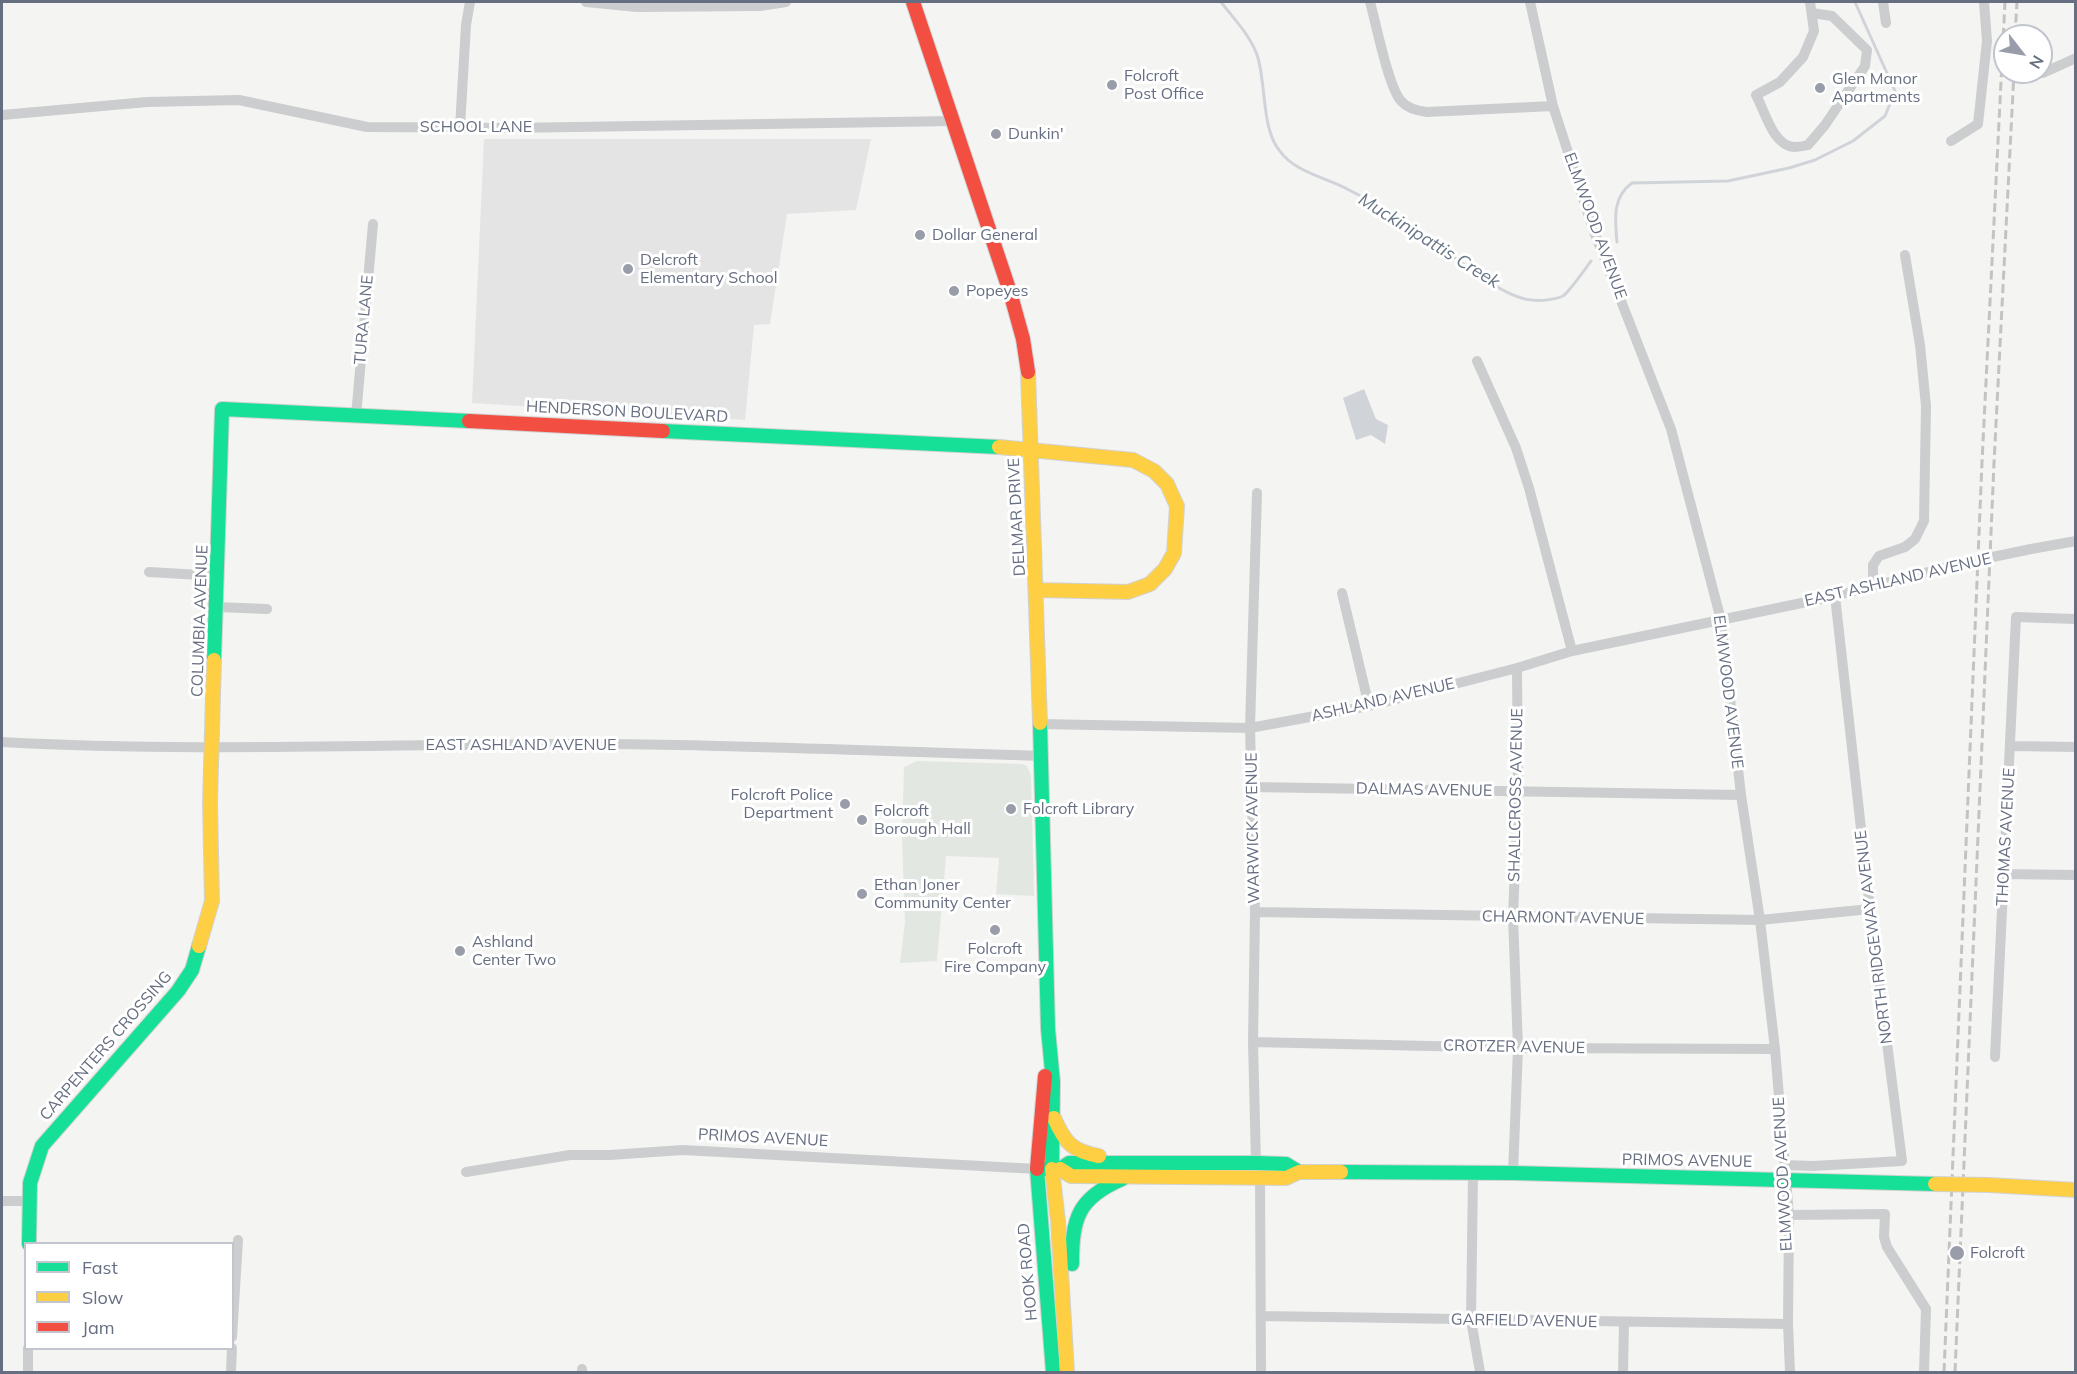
<!DOCTYPE html>
<style>
body{margin:0}
#map{position:relative;width:2077px;height:1374px;overflow:hidden;background:#f4f4f3;font-family:Mulish,sans-serif}
canvas{display:block}
.frame{position:absolute;inset:0;border:3px solid #666e81;pointer-events:none}
.legend{position:absolute;left:24px;top:1242px;width:210px;height:108px;box-sizing:border-box;background:#fff;border:2px solid #c2c5cd;margin:0;padding:8px 10px;list-style:none;font-size:18px;color:#666e81}
.legend li{display:flex;align-items:center;gap:12px;height:30px}
.legend b{width:30px;border:2px solid #c2c5cd}
.north{position:absolute;left:1993px;top:24px;width:60px;height:60px;box-sizing:border-box;background:#fff;border:2px solid #c2c5cd;border-radius:50%;rotate:121deg;font-size:16px;font-weight:700;line-height:24px;text-align:center;color:#666e81}
.north::after{content:'';display:block;margin:auto;width:21px;height:27px;background:#989da9;clip-path:polygon(50% 0,100% 100%,50% 72%,0 100%)}
</style>
<div id="map">
<canvas width="2077" height="1374"></canvas>
<div class="frame"></div>
<ul class="legend">
<li><b style="height:8px;background:#16e098"></b>Fast</li>
<li><b style="height:8px;background:#ffcf43"></b>Slow</li>
<li><b style="height:8px;background:#f24e42"></b>Jam</li>
</ul>
<div class="north">N</div>
</div>
<script>
const ctx = document.querySelector('canvas').getContext('2d');
ctx.lineJoin = 'round';
function fillPath(path, color) {
  ctx.fillStyle = color;
  ctx.fill(path, 'evenodd');
}
function stroke(path, color, width, dash) {
  ctx.strokeStyle = color;
  ctx.lineWidth = width;
  ctx.lineCap = dash ? 'butt' : 'round';
  ctx.setLineDash(dash || []);
  ctx.stroke(path);
}
function write(font, color, halo, rows, align = 'center') {
  ctx.font = font + ' Mulish,sans-serif';
  ctx.lineWidth = 6;
  ctx.setLineDash([]);
  ctx.textBaseline = 'middle';
  ctx.strokeStyle = halo;
  ctx.fillStyle = color;
  for (const [text, x, y, turn = 0] of rows) {
    ctx.save();
    ctx.translate(x, y);
    ctx.rotate((+turn || 0) * Math.PI / 180);
    ctx.textAlign = isNaN(turn) ? turn : align;
    if (halo) ctx.strokeText(text, 0, 0);
    ctx.fillText(text, 0, 0);
    ctx.restore();
  }
}
const built = new Path2D(`
 M484,139H871L856,210L787,214L770,324L754,325L745,420L472,403Z`);
const green = new Path2D(`
 M917,761L1023,764L1027,766L1031,776L1034,896L996,894L999,858L946,856L937,961L900,963L905,922L902,840L904,767Z`);
const water = new Path2D(`
 M1364,389L1376,419L1388,425L1385,444L1371,435L1356,440L1343,398Z`);
const stream = new Path2D(`
 M1221,2C1234,19 1252,37 1258,58C1266,86 1262,129 1279,150C1295,173 1326,177 1349,190C1375,203 1399,218 1423,234C1451,253 1498,296 1531,300C1540,301 1555,300 1563,296C1569,292 1586,268 1591,261
 M1617,242C1615,220 1612,197 1632,183L1728,181L1789,168L1815,160L1853,141L1885,116L1895,91L1855,2`);
const street = new Path2D(`
 M586,2L637,7L760,6L786,2
 M1370,2C1376,23 1388,86 1401,101C1408,109 1418,111 1427,112L1553,106
 M1530,2L1553,106L1593,229L1671,429L1721,620L1741,795L1760,920L1775,1049L1789,1215L1788,1324L1790,1372
 M1810,2L1814,31L1803,57L1780,82L1756,95C1765,111 1773,146 1794,147C1798,147 1804,146 1808,145L1825,125L1865,66L1867,50L1832,16L1812,13
 M1883,2L1886,23
 M2043,73L2076,58
 M2,115L147,102L239,100L367,127L512,128L954,121
 M460,127L466,25L470,2
 M1951,141L1978,124L1987,41L1984,2
 M1477,361L1516,448L1529,488L1572,651
 M356,416L373,224
 M2031,549L2076,541
 M149,572L218,576
 M1873,585V565L1879,556L1905,547L1915,539L1924,521L1926,406L1920,345L1905,255
 M1342,593L1369,706
 M216,607L267,609
 M1039,724L1250,728L1369,706L1517,668L1572,651L1835,596L1959,564
 M2,742C203,753 405,743 607,744C751,745 896,752 1040,756
 M2010,746L2076,747
 M1251,787L1741,795
 M2004,874L2076,875
 M1255,912L1760,920L1870,909
 M1253,1042L1518,1048L1775,1049
 M1995,1057L2016,617L2076,619
 M1256,1163L1253,1042L1255,912L1250,728L1257,493
 M1784,1165L1813,1166L1902,1161L1870,909L1835,596
 M466,1172L570,1155H610L683,1150L1037,1169
 M1513,1173L1518,1048L1513,917L1518,792L1517,668
 M1473,1174L1471,1320L1480,1372
 M1260,1177L1261,1372
 M2,1201H29
 M1789,1215L1885,1214L1884,1237L1887,1247L1926,1309L1924,1372
 M1261,1316L1788,1324
 M232,1337L238,1240
 M28,1372V1348
 M231,1372L232,1348
 M582,1372V1369
 M1623,1372L1624,1322`);
const fast = new Path2D(`
 M663,431L999,447
 M214,660L222,409L469,421
 M1040,723L1048,1029L1053,1082L1052,1169
 M1341,1172L1513,1173L1935,1184
 M29,1244L30,1183L42,1146L178,991L192,970L199,946
 M1072,1264C1072,1218 1078,1198 1122,1179
 M1053,1372L1037,1169H1060L1069,1163H1256L1286,1164L1299,1172`);
const slow = new Path2D(`
 M1028,372L1040,723
 M999,447L1133,460L1154,471L1167,484L1177,506L1174,553L1165,569L1150,584L1128,592L1037,590
 M199,946L212,901L210,803L214,660
 M1054,1118C1065,1143 1072,1151 1099,1156
 M1052,1169L1058,1221L1067,1372
 M1060,1169L1071,1176L1286,1178L1299,1172H1341
 M1989,1185L2076,1190`);
const jam = new Path2D(`
 M913,2L1010,292L1023,339L1028,372
 M469,421L663,431
 M1037,1169L1045,1076`);
const rail = new Path2D(`
 M2015,36L2017,2
 M1944,1372L1982,462L2005,2
 M1955,1372L1994,463L2014,72`);
const streetBridge = new Path2D(`
 M1959,564L2031,549`);
const slowBridge = new Path2D(`
 M1935,1184L1989,1185`);
const markers = [
 [1112,85,6,"#989da9"],
 [1820,88,6,"#989da9"],
 [996,134,6,"#989da9"],
 [920,235,6,"#989da9"],
 [628,269,6,"#989da9"],
 [954,291,6,"#989da9"],
 [845,804,6,"#989da9"],
 [1011,809,6,"#989da9"],
 [862,820,6,"#989da9"],
 [862,894,6,"#989da9"],
 [995,930,6,"#989da9"],
 [460,951,6,"#989da9"],
 [1957,1253,8,"#989da9"]
];
const poiNames = [
 ["Folcroft",1124,76],
 ["Post Office",1124,94],
 ["Glen Manor",1832,79],
 ["Apartments",1832,97],
 ["Dunkin'",1008,134],
 ["Dollar General",932,235],
 ["Delcroft",640,260],
 ["Elementary School",640,278],
 ["Popeyes",966,291],
 ["Folcroft Police",833,795,"right"],
 ["Department",833,813,"right"],
 ["Folcroft Library",1023,809],
 ["Folcroft",874,811],
 ["Borough Hall",874,829],
 ["Ethan Joner",874,885],
 ["Community Center",874,903],
 ["Ashland",472,942],
 ["Center Two",472,960],
 ["Folcroft",995,949,"center"],
 ["Fire Company",995,967,"center"],
 ["Folcroft",1970,1253]
];
const streetNames = [
 ["SCHOOL LANE",476,127],
 ["ELMWOOD AVENUE",1595,226,70],
 ["TURA LANE",364,320,-85],
 ["HENDERSON BOULEVARD",627,412,3],
 ["DELMAR DRIVE",1017,517,-93],
 ["EAST ASHLAND AVENUE",1898,580,-13],
 ["COLUMBIA AVENUE",200,621,-88],
 ["ELMWOOD AVENUE",1728,692,83],
 ["ASHLAND AVENUE",1383,700,-13],
 ["EAST ASHLAND AVENUE",521,745],
 ["DALMAS AVENUE",1424,790,1],
 ["SHALLCROSS AVENUE",1516,795,-89],
 ["WARWICK AVENUE",1253,828,-91],
 ["THOMAS AVENUE",2006,837,-87],
 ["CHARMONT AVENUE",1563,918,1],
 ["NORTH RIDGEWAY AVENUE",1874,937,-97],
 ["CARPENTERS CROSSING",106,1046,-49],
 ["CROTZER AVENUE",1514,1047,1],
 ["PRIMOS AVENUE",763,1138,3],
 ["PRIMOS AVENUE",1687,1161,1],
 ["ELMWOOD AVENUE",1783,1174,-93],
 ["HOOK ROAD",1028,1272,-95],
 ["GARFIELD AVENUE",1524,1321,1]
];
const waterNames = [
 ["Muckinipattis Creek",1429,241,32]
];
fillPath(built, '#e4e4e5');
fillPath(green, '#e2e7e1');
fillPath(water, '#d0d4d8');
stroke(stream, '#d0d4d8', 3);
stroke(fast, '#d1d2d2', 16);
stroke(slow, '#d1d2d2', 16);
stroke(jam, '#d1d2d2', 16);
stroke(street, '#cccdce', 10);
stroke(fast, '#16e098', 14);
stroke(slow, '#ffcf43', 14);
stroke(jam, '#f24e42', 14);
stroke(rail, '#c3c3c4', 3, [9, 4.5]);
stroke(slowBridge, '#d1d2d2', 16, []);
stroke(streetBridge, '#cccdce', 10);
stroke(slowBridge, '#ffcf43', 14);
for (const [x, y, r, color] of markers) {
  const dot = new Path2D();
  dot.arc(x, y, r, 0, 2 * Math.PI);
  ctx.fillStyle = color;
  ctx.fill(dot);
  stroke(dot, '#fff', 2);
}
write('16px', '#666e81', '#fff', poiNames, 'left');
write('16px', '#666e81', '#fff', streetNames);
write('italic 18px', '#677585', '#fff', waterNames);
</script>
